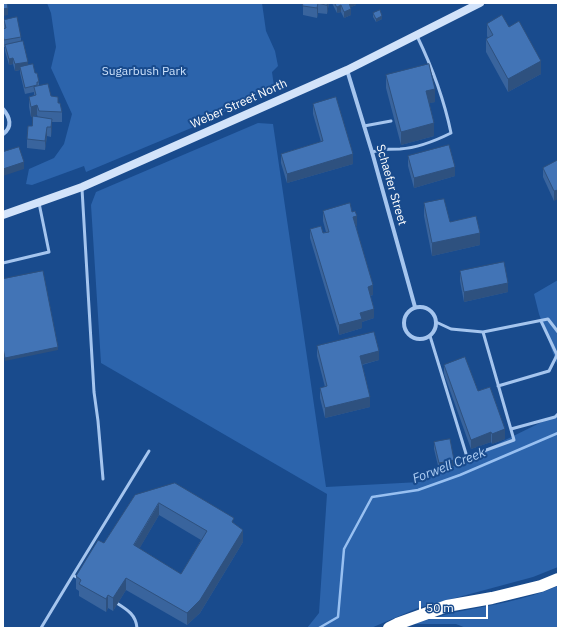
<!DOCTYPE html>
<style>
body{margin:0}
#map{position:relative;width:561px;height:631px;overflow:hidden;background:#194b8d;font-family:"IBM Plex Sans",sans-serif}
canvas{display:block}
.frame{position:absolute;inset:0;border:4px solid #fff;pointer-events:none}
.scale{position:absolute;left:419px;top:601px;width:69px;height:18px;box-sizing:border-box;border:2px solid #fff;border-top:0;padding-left:5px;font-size:12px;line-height:14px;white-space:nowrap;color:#fff;-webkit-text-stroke:3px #194b8d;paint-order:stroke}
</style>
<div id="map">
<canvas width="561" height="631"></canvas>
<div class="frame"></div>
<div class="scale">50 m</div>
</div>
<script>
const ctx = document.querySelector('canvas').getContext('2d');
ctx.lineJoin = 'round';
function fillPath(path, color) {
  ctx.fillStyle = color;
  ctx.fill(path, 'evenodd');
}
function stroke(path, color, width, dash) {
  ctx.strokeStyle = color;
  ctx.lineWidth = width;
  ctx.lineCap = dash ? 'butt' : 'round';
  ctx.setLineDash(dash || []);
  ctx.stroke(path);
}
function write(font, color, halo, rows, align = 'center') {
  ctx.font = font + ' "IBM Plex Sans",sans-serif';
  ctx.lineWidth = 4;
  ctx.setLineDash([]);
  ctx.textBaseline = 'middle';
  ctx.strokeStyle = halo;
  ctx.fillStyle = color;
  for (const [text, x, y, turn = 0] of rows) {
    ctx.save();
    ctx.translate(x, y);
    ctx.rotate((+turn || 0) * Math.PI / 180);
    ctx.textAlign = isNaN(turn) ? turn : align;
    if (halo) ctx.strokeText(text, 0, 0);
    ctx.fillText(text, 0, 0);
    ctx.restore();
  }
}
const green = new Path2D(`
 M47,3H262L266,31L275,51L278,66L272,72L274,86L196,126L86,172L84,166L32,185L26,184L29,169L54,158L64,144L72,114L51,68L56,47L51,13Z
 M258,123L273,124L326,487L420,482L558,414V567L533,577L418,608L371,628H307L319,613L327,494L101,363L91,205L96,192Z
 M558,280V367L539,314L534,294Z
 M558,586V628H466L456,624H413C428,620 442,615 457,612C491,605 526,600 558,586Z`);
const stream = new Path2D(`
 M319,628L338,617L344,549L372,497L418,490L460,475L558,433`);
const lane = new Path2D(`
 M364,126L391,121
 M372,152C383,149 388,149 400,149C416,148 437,140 451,133C444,99 432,67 417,36
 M82,189L94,392L98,421L103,479
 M3,263L49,252L39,203
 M483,332L548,319L558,332
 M430,336L467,457L514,440L483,332L451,329L436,322
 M498,386L549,371L557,355L541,321
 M511,429L555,417L558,414
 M73,575L149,451
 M115,602C126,609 136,614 137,628
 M41,628L73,575L78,578`);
const street = new Path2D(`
 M347,70L372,152L415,307
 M3,109C10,117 13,127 3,134
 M404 323a16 16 0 1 1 32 0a16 16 0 1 1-32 0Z`);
const secondary = new Path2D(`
 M3,215L82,187L347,70L480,3`);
const highway = new Path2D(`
 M389,628L397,624L447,606L492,598L541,586L558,579`);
const wall = new Path2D(`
 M303,3H329L327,14L318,13L317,18L303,15Z
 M332,3H356V5L351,7V15L344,18L341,12L337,13Z
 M373,13L382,19L376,22L373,17Z
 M4,20L21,37V41L28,65L35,73L39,82V86L58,103L62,112V122H52L51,137L47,136L45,150L27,148V139L32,126L38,117L37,115L31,117L29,107V97L34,96V92L25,94L20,73V70L15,71L13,64L9,65L5,51V47H4L3,40V29H4Z
 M487,24L509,27L541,74L508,92L486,52V39L488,38L487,36Z
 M386,75L435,102L429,103L434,136L401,145L386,88Z
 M313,104L353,164L287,183L281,163V154L321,142L313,114Z
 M408,156L455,176L414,188L408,166Z
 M558,160L554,201L543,177V168Z
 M424,203L450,222L480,245L432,256L424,216Z
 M323,211L357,226H356L373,295L370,296L374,318L362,322V328L339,335L310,238V229L323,233L326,232L323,221Z
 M460,271L508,292L464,302L460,281Z
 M317,346L379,360L362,365L370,407L325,418L320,398V388L325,387L317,356Z
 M444,365L478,391L505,439L492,444L491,442L471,449L444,374Z
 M434,442L454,466L439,470L434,449Z
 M135,495L234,523L243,542L200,613L187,625L126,590L113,611L108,608L106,612L79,596V591L76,589V576L104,543ZM159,515L201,540L181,574L139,549Z`);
const shadedWall = new Path2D(`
 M318,3V13L317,18V8Z
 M327,3H329L327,14Z
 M349,3H356V5L349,8Z
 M341,5V12L337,13V7Z
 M8,8V15L3,16V9Z
 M351,9V15L344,18V12Z
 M382,16V19L376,22V19Z
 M13,58V64L9,65V59Z
 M541,61V74L508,92V79Z
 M28,62V68L20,67V70L15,71V64Z
 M435,89V102L426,104V91Z
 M37,105V115L31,117V107Z
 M52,119V128L51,137V127Z
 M434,123V136L401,145V132Z
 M47,127V136L45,150V141Z
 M353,154V164L287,183V174Z
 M24,162V169L3,176V169Z
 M455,167V176L414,188V178Z
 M558,190V199L554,201V191Z
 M357,216V226L353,227V217Z
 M480,233V245L432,256V243Z
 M508,283V292L464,302V292Z
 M373,285V295L368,296V287Z
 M374,309V318L362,322V328L339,335V325L360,313Z
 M58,347V350L5,361V358Z
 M379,351V360L360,365V356Z
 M370,397V407L325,418V408Z
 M505,429V439L492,444V434Z
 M491,432V442L471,449V440Z
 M454,460V466L439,470V463Z
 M159,503V515L134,558V545Z
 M243,530V542L200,613L187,625V613Z
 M126,578V590L113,611V598Z
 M108,595V608L106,612V599Z`);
const building = new Path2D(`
 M3,3H7L8,8L3,9Z
 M303,3H318L317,8L303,6Z
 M318,3H327V5Z
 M335,3H349L351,9L344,12L341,5L337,7Z
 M380,10L382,16L376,19L373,13Z
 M502,15L509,27L519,21L541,61L508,79L486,39L493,35L487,24Z
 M17,17L21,37L4,40L3,34V29L6,28L4,20Z
 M23,41L28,62L15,64L13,58L9,59L5,45Z
 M33,64L35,73H37L39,82H37V85L25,88L20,67Z
 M429,64L435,89L426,91L434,123L401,132L386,75Z
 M48,84L51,96L58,97V103H60L62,112L39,111L37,105L31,107L29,97L36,95L34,87Z
 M336,97L353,154L287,174L281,154L323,141L313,104Z
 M33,116L52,119L51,127H47L45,141L27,139L28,126H32Z
 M449,145L455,167L414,178L408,156Z
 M19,147L24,162L3,169V152Z
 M558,160V190L554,191L543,168Z
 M444,199L450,222L476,216L480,233L432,243L424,203Z
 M350,203L352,212L355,211L357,216L353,217L373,285L368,287L374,309L360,313L362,319L339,325L310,229L321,226L323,233L329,232L323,211Z
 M504,262L508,283L464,292L460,271Z
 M43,271L58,347L5,358L3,348V279Z
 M374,332L379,351L360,356L370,397L325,408L320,388L327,386L317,346Z
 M465,357L478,391L490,387L505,429L492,434L491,432L471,440L444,365Z
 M450,439L454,460L439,463L434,442Z
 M175,483L234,518L232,522L243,530L200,600L187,613L126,578L113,598L108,595L106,599L79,584L81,580L76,576L98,540L104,543L135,495ZM159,503L207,531L181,574L134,545Z`);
const parkNames = [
 ["Sugarbush Park",144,72]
];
const streetNames = [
 ["Weber Street North",239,104,-24],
 ["Schaefer Street",391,185,74]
];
const waterNames = [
 ["Forwell Creek",449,466,-21]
];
fillPath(green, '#2c64ac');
stroke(stream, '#98c0f1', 2.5);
stroke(lane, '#a5c5ee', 3);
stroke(street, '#a5c5ee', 4);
stroke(secondary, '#d2e3fa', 8);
stroke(highway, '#fff', 12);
fillPath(wall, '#39649d');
fillPath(shadedWall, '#2e517f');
fillPath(building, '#4274b6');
stroke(building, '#2e517f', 1);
write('12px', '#cbe0fa', '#194b8d', parkNames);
write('12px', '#fff', '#194b8d', streetNames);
write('italic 13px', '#b1d0f5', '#194b8d', waterNames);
</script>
